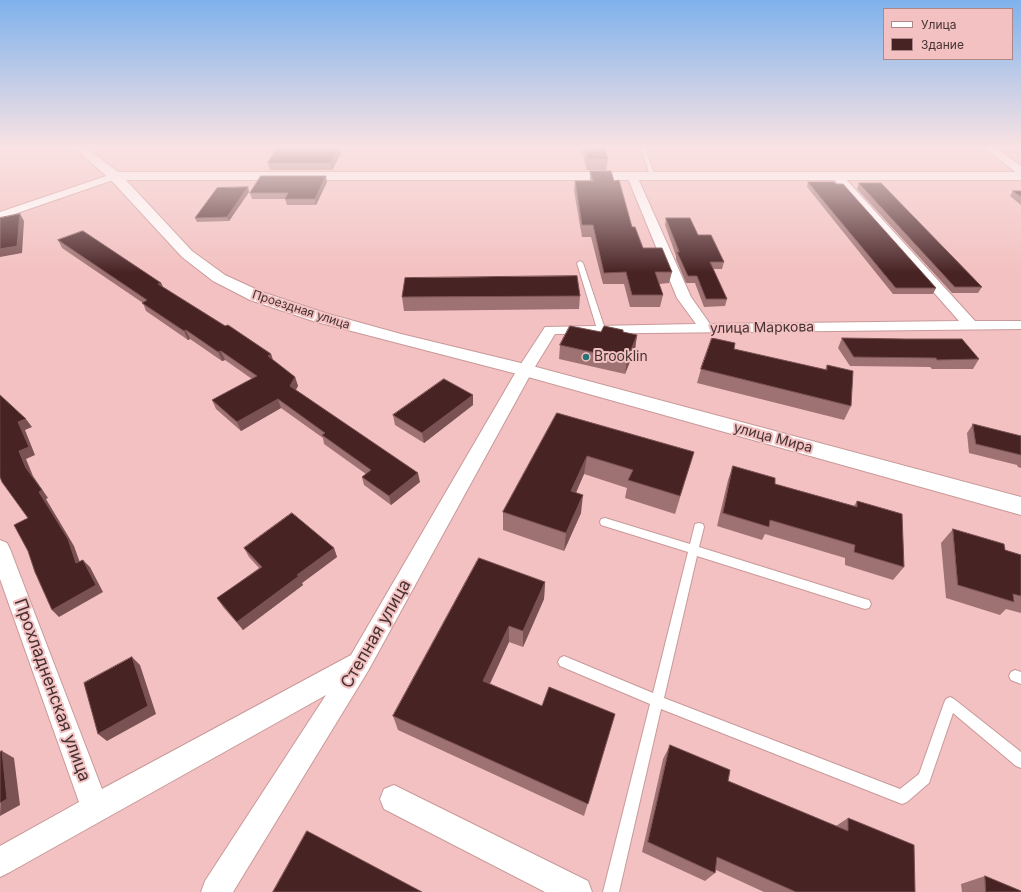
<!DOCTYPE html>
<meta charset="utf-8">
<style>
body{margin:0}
#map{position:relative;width:1021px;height:892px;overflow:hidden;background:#f3c1c1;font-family:Inter,sans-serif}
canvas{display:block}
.legend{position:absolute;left:883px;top:8px;width:130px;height:52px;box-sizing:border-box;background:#f3c1c1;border:1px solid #ae8888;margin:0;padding:5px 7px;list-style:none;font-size:12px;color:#463232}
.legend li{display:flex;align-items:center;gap:8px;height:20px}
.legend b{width:20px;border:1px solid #ae8888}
</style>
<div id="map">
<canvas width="1021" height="892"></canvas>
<ul class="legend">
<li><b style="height:5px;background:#fff"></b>Улица</li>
<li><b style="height:11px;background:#482324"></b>Здание</li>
</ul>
</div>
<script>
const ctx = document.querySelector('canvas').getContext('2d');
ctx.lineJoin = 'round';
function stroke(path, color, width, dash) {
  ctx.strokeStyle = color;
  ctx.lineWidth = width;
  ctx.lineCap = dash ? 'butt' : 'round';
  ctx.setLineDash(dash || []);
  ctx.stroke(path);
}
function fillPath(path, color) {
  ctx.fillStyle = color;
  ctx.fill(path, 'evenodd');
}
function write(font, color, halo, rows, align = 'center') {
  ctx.font = font + ' Inter,sans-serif';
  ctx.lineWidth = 4;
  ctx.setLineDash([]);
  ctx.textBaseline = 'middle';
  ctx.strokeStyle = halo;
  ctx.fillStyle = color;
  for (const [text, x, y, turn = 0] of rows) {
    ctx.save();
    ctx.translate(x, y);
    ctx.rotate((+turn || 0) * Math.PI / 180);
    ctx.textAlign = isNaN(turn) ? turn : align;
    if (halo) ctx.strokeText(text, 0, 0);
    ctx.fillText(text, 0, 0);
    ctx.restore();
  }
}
const lane = new Path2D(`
 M641,148H645L655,177L650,176Z
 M580,261L583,263L605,329L604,331H601L597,329L577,263Z
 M605,518L690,544L695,524L699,523L703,524L704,527L699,547L865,599L869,600L871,604L869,608L865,609L697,556L664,698L900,789L919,774L944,703L946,699L950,697L954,699L1021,752V768L1016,766L953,713L929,783L907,802L902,804L661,709L619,892H603L650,704L560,666L558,662L560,658L564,656L653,693L688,552L601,525L600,522L601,519Z
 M1015,670L1021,672V684L1011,680L1009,676L1011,672Z`);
const street = new Path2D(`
 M984,148H995L1021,166V174L1017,173Z
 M115,173L120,176L119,178L0,219V212Z
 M632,173L637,176L691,297L710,324L959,321L833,178L832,176L833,174H841L975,321H1021V329L555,334L533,370L368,671L233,892H201L205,881L326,695L10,872L0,877V846L79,802L0,579V540L7,543L10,549L102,789L351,655L517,370L545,327L696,324L677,298L627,176Z
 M394,785L588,881L592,892H545L384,809L380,799L384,789Z`);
const secondary = new Path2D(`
 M74,148H87L118,172H1021V180H126L192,251L225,275L262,292L325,313L401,334L525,364L1021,497V515L521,375L313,321L250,300L213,281L182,257L110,179Z`);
const wall = new Path2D(`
 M277,148H340L341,153L332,170H270L268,163Z
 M581,148H604L608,159L606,170H587Z
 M590,171L614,181L632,227L643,248L672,272L669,283L659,284L663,295L660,307H630L624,284H603L591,237H582L574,191L575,181H590Z
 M327,182L316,205H287L285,199H252L250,193Z
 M808,182L936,288L933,294H893L807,187Z
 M859,183L982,287L978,293H952L857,189Z
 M248,187L249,192L229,221L197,222L195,218Z
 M1013,191H1021V205L1010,196Z
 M666,218L698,235L724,262L722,269H713L727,299L725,306L704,307L695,283H686L676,259V256L665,225Z
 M58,240L161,283L163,287L271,354L273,360L295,377L298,386L296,390L420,482L391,505L364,485L362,477L366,474L324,444L323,438L281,408L241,431L216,409L212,400L252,379L225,360L222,361L190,339L188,340L146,311L143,303L62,248Z
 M580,296L579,309L404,311L402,297Z
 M623,330V332L637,335L635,349L625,374L559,359L560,345L601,332Z
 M842,338L979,359L973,369H932L930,367L850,366L838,348Z
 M734,349L825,370L827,365L851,406L844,420L697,383L701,369Z
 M473,395V405L424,443L395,425L393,415Z
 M557,413L694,452L675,514L625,498L627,488L584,474L576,492L581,513L564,551L503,530V512Z
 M973,424L1021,436V468L1018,467L1017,465L969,453L967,433Z
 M733,466L775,484L854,506L857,501L904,567L893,580L845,565V558L765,534L762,540L717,526L728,480Z
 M953,529L1005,550L1021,555V613L1006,609L1000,615L946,598L941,543Z
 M244,548H334L337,557L302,583L303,585L243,630L223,607L217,598L259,568L249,557Z
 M545,582L544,599L523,647L509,642L490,684L542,706L615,714L584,816L398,730L393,716Z
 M670,745L728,781L836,826L848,818L915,892H764L716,870L715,873L705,881L642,852L663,759Z
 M985,876L1021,892H962L961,884Z`);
const shadedWall = new Path2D(`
 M338,148H340L341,153L332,170L331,163Z
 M326,176L327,182L316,205L315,199Z
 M248,187L249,192L229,221L227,217Z
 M20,214L24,221L22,253L0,257V249Z
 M161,283L165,291L158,284Z
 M186,330L190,339L188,340L184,331Z
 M637,335L635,349L625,374L627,360Z
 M221,351L225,360L222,361L218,352Z
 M271,354L274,363L268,356Z
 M295,377L298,386L292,395L290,386Z
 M473,395V405L424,443L422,433Z
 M278,399L281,408L241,431L237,422Z
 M26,419L32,427L25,430L35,455L26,459L33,476L48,498L46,499L74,546L83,571L76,563L26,468L19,451L18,422Z
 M587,456L584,474L569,509L571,491Z
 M418,473L420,482L391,505L389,496Z
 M583,495L581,513L564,551L566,533Z
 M334,548L337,557L302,583L303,585L243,630L237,622L297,575Z
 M83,560L90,567L103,592L59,617L52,610Z
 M545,582L544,599L523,647V631Z
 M509,626V642L484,696L483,681Z
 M132,657L140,665L156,714L107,741L98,734Z
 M2,751L14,758L20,805L0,816Z`);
const building = new Path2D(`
 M277,148H338L331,163H268Z
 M585,148H604L608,159H588Z
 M590,171H611L614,181L619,180L632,227H635L643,248H662L672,272H655L663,295H632L626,272L604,273L593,225H582L575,181H593Z
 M261,176H326L315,199H285L288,193H250Z
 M808,182H834L836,184H843L936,288H896Z
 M859,183H881L982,287H955Z
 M248,187L227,217L195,218L217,188Z
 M1013,191H1021V196Z
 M20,214L17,246L0,249V218Z
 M666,218H690L698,235H711L724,262H710L727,299H706L697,276H688L677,252H679Z
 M83,231L161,283L158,284L225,326L228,325L271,354L268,356L295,377L290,386L418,473L389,496L362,477L371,470L322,435L325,433L278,399L237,422L212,400L257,376L221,351L218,352L186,330L184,331L142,303L147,300L58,240Z
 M577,276L580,296L402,297L405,278Z
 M570,326L601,332L604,326L623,330V332L637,335L627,360L560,345Z
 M712,338L735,343L734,349L827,370V365L853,371L851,406L701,369Z
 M842,338L906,339H962L979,359L937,360L936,358L854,357Z
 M444,379L473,395L422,433L393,415Z
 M0,395L26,419L18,422L29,447L19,451L26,468L42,490L39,492L68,539L76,563L83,560L96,585L52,610L35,572L28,551L14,525L28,518L2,482L0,477Z
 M557,413L694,452L680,496L628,480L633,470L587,456L571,491L583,495L566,533L503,512Z
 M973,424L1021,436V455L976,444Z
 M733,466L775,478V484L857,507V501L902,514L904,567L854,552L855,545L770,520L769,527L723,513Z
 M292,513L334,548L297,575L299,576L237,622L217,598L262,567L244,548Z
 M953,529L1004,544L1005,550L1021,555V596L1013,594L1014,602L958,585Z
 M479,558L545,582L523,631L509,626L483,681L542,706L549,687L615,714L588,804L393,716Z
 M132,657L148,706L98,734L84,683Z
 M670,745L730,770L728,781L848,831V818L914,845L915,892H796L717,857L715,873L648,842Z
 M2,751L7,799L0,803V752Z
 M307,831L422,892H273Z
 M985,876L1021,891V892H986Z`);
const markers = [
 [586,357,4,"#287375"]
];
const farStreetnames = [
 ["Проездная улица",301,310,18]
];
const streetNames = [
 ["улица Маркова",762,328,-1],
 ["улица Мира",773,438,15]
];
const poiNames = [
 ["Brooklin",594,357]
];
const nearStreetnames = [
 ["Степная улица",376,634,-60],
 ["Прохладненская улица",52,690,70]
];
stroke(lane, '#c99999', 2);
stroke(street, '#c99999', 2);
stroke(secondary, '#c99999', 2);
fillPath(lane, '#fff');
fillPath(street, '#fff');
fillPath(secondary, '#fff');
fillPath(wall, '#9e7272');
fillPath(shadedWall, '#7b5253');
fillPath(building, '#482324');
stroke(building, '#7b5253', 1);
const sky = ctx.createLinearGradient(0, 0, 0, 273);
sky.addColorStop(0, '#7fb2ec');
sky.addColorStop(0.54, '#fae3e3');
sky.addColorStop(1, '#fae3e300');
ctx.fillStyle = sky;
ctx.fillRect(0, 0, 1021, 273);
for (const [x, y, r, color] of markers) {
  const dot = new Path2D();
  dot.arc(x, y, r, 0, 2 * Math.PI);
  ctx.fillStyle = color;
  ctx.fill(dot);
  stroke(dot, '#f3c1c1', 1.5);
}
write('12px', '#463232', '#f3c1c1', farStreetnames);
write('14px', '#463232', '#f3c1c1', streetNames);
write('14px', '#463232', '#f3c1c1', poiNames, 'left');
write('17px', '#463232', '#f3c1c1', nearStreetnames);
</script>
